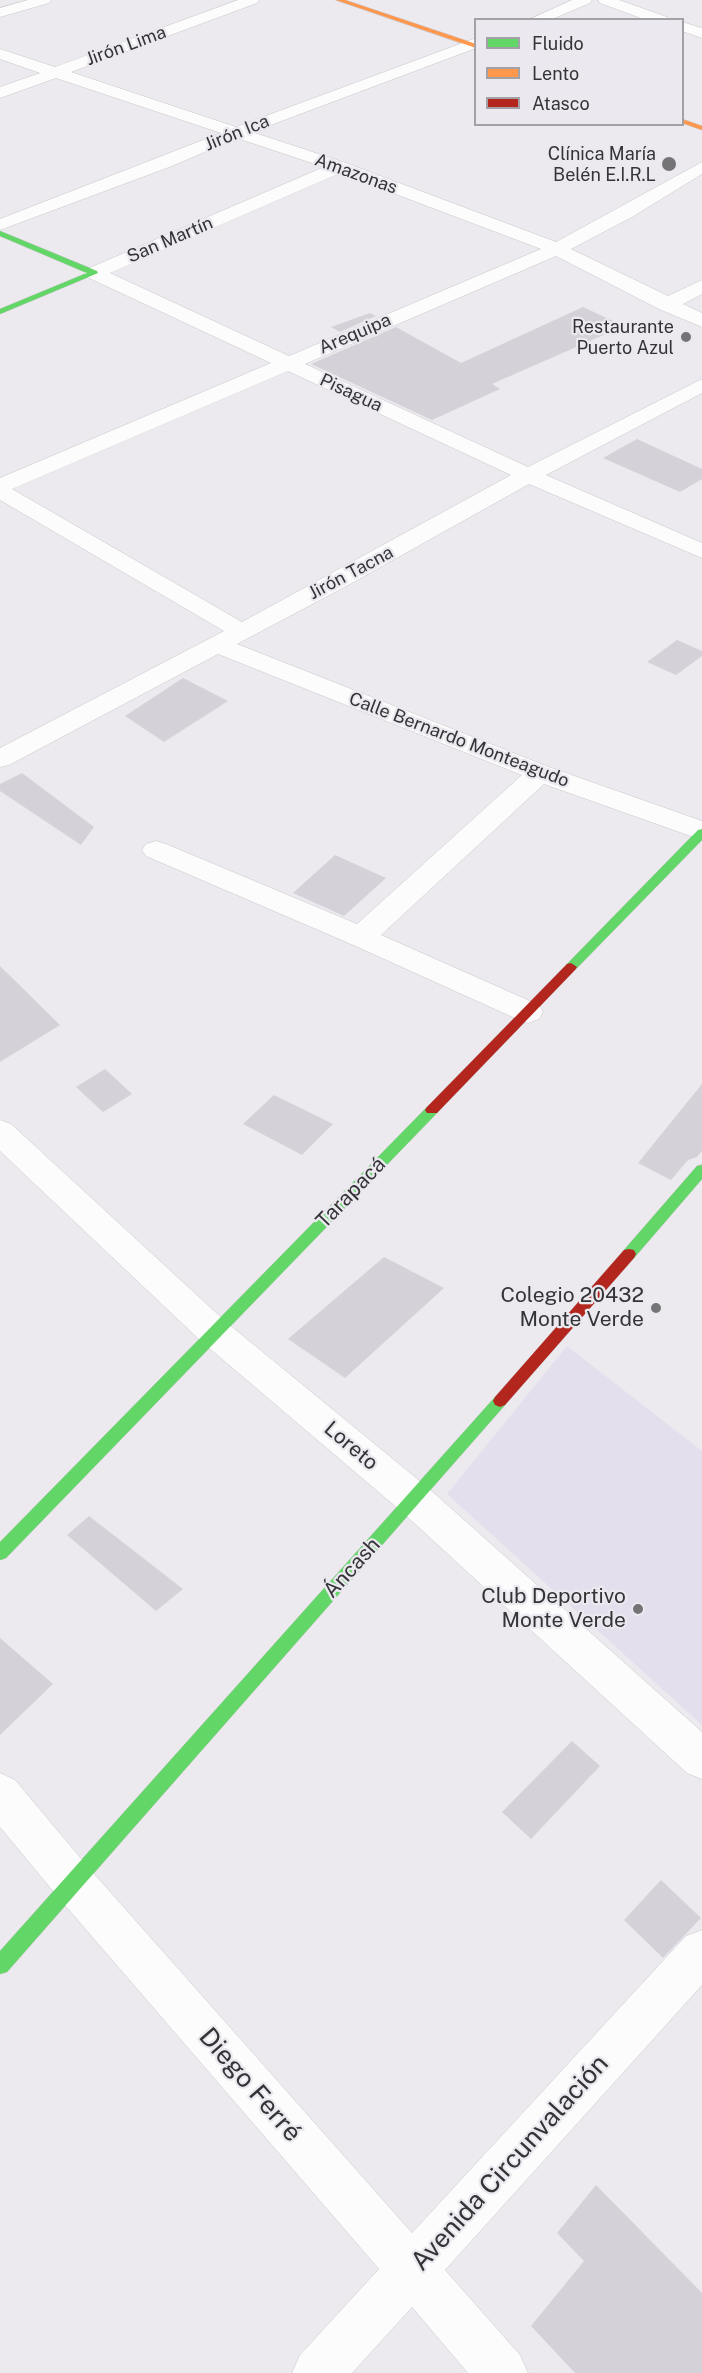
<!DOCTYPE html>
<meta charset="utf-8">
<style>
body{margin:0}
#map{position:relative;width:702px;height:2373px;overflow:hidden;background:#eceaee;font-family:"Public Sans",sans-serif}
canvas{display:block}
.legend{position:absolute;left:474px;top:18px;width:210px;height:108px;box-sizing:border-box;background:#ebe9ef;border:2px solid #a2a1a5;margin:0;padding:8px 10px;list-style:none;font-size:18px;color:#343436}
.legend li{display:flex;align-items:center;gap:12px;height:30px}
.legend b{width:30px;border:2px solid #a2a1a5}
</style>
<div id="map">
<canvas width="702" height="2373"></canvas>
<ul class="legend">
<li><b style="height:8px;background:#63d668"></b>Fluido</li>
<li><b style="height:8px;background:#ff974d"></b>Lento</li>
<li><b style="height:8px;background:#b3261e"></b>Atasco</li>
</ul>
</div>
<script>
const ctx = document.querySelector('canvas').getContext('2d');
ctx.lineJoin = 'round';
function fillPath(path, color) {
  ctx.fillStyle = color;
  ctx.fill(path, 'evenodd');
}
function stroke(path, color, width, dash) {
  ctx.strokeStyle = color;
  ctx.lineWidth = width;
  ctx.lineCap = dash ? 'butt' : 'round';
  ctx.setLineDash(dash || []);
  ctx.stroke(path);
}
function write(font, color, halo, rows, align = 'center') {
  ctx.font = font + ' "Public Sans",sans-serif';
  ctx.lineWidth = 4.5;
  ctx.setLineDash([]);
  ctx.textBaseline = 'middle';
  ctx.strokeStyle = halo;
  ctx.fillStyle = color;
  for (const [text, x, y, turn = 0] of rows) {
    ctx.save();
    ctx.translate(x, y);
    ctx.rotate((+turn || 0) * Math.PI / 180);
    ctx.textAlign = isNaN(turn) ? turn : align;
    if (halo) ctx.strokeText(text, 0, 0);
    ctx.fillText(text, 0, 0);
    ctx.restore();
  }
}
const green = new Path2D(`
 M567,1346L702,1451V1725L447,1494Z`);
const building = new Path2D(`
 M583,307L624,326L492,384L500,389L432,420L311,364L396,327L461,363Z
 M370,313L376,316L340,332L331,327Z
 M637,439L702,469V479L680,492L603,458Z
 M677,640L702,651V656L676,675L647,662Z
 M183,678L228,701L164,742L125,716Z
 M22,773L94,827L81,845L0,791V784Z
 M335,855L386,878L344,916L293,893Z
 M0,966L60,1025L0,1062Z
 M105,1069L132,1094L103,1112L76,1087Z
 M702,1084V1151L697,1157L688,1160L671,1180L638,1163Z
 M274,1095L333,1124L302,1155L243,1124Z
 M384,1257L444,1288L345,1378L288,1339Z
 M89,1516L183,1589L156,1611L67,1535Z
 M0,1638L53,1684L0,1735Z
 M572,1741L600,1766L531,1839L502,1812Z
 M661,1880L701,1918L663,1958L624,1920Z
 M596,2185L702,2293V2373H575L531,2326L584,2261L557,2233Z`);
const street = new Path2D(`
 M28,0H51L49,3L0,17V8Z
 M238,0H259L257,3L71,72L236,127L476,38V48L252,132L346,163L556,242L702,162V174L632,217L571,249L668,296L702,280V294L683,304L702,313V327L659,309L556,256L305,364L528,467L702,379V393L546,475L702,543V558L529,484L352,583L237,644L549,767L702,821V840L544,784L381,935L539,1005L543,1012L539,1019L528,1023L517,1019L351,944L146,856L142,850L146,844L156,841L166,844L357,924L522,775L218,654L9,765L0,767V748L224,631L0,500V478L271,363L87,277L85,273L87,269L324,167L237,138L172,166L0,230V219L221,133L56,78L0,98V87L40,73L0,59V49L55,67ZM340,173L541,249L289,356L110,273ZM288,371L511,475L242,622L12,489Z
 M572,0H592L590,3L550,20H528Z
 M598,0H619L667,17L669,20H646L600,3Z
 M682,22L702,28V38L682,31Z
 M0,1120L11,1124L226,1322L427,1487L702,1732V1779L687,1773L401,1511L202,1342L0,1151Z
 M0,1773L15,1780L88,1867L412,2233L686,1936L702,1930V1985L445,2270L520,2355L528,2373H468L412,2307L352,2373H292L300,2355L379,2269L58,1897L0,1827Z`);
const fast = new Path2D(`
 M0,231L97,271L98,273L0,314V309L87,273L0,236Z
 M702,829V840L575,970H567L565,967L567,964L698,830Z
 M432,1105L439,1110L437,1113L6,1558L0,1560V1542L427,1107Z
 M702,1165V1179L634,1258H624L622,1254L624,1250L697,1166Z
 M500,1395L505,1397L507,1401L505,1405L7,1972L0,1974V1951L495,1397Z`);
const slow = new Path2D(`
 M336,0H345L476,44V48Z
 M682,119L702,126V130L682,123Z`);
const jam = new Path2D(`
 M571,963L577,967L575,970L437,1113H427L425,1110L427,1107L567,964Z
 M629,1249L634,1250L636,1254L634,1258L505,1405L500,1407L495,1405L493,1401L495,1397L624,1250Z`);
const markers = [
 [669,164,8,"#747476"],
 [686,337,6,"#747476"],
 [656,1308,6,"#747476"],
 [638,1609,6,"#747476"]
];
const farStreetnames = [
 ["Jirón Lima",126,46,-20],
 ["Jirón Ica",237,133,-22],
 ["Amazonas",356,174,20],
 ["San Martín",170,240,-23],
 ["Arequipa",355,334,-23],
 ["Pisagua",351,393,25],
 ["Jirón Tacna",351,573,-28],
 ["Calle Bernardo Monteagudo",459,740,21]
];
const farPoinames = [
 ["Clínica María",656,154],
 ["Belén E.I.R.L",656,175],
 ["Restaurante",674,327],
 ["Puerto Azul",674,348]
];
const streetNames = [
 ["Tarapacá",351,1193,-46],
 ["Loreto",351,1446,40],
 ["Áncash",352,1568,-48]
];
const poiNames = [
 ["Colegio 20432",644,1296],
 ["Monte Verde",644,1320],
 ["Club Deportivo",626,1597],
 ["Monte Verde",626,1621]
];
const nearStreetnames = [
 ["Diego Ferré",250,2085,49],
 ["Avenida Circunvalación",510,2163,-48]
];
fillPath(green, '#e4dfed');
fillPath(building, '#d4d1d9');
stroke(street, '#c7c6c9', 1);
stroke(fast, '#c7c6c9', 1);
stroke(slow, '#c7c6c9', 1);
stroke(jam, '#c7c6c9', 1);
fillPath(street, '#fcfcfc');
fillPath(fast, '#63d668');
fillPath(slow, '#ff974d');
fillPath(jam, '#b3261e');
for (const [x, y, r, color] of markers) {
  const dot = new Path2D();
  dot.arc(x, y, r, 0, 2 * Math.PI);
  ctx.fillStyle = color;
  ctx.fill(dot);
  stroke(dot, '#ebe9ef', 2);
}
write('18px', '#343436', '#ebe9ef', farStreetnames);
write('18px', '#343436', '#ebe9ef', farPoinames, 'right');
write('21px', '#343436', '#ebe9ef', streetNames);
write('21px', '#343436', '#ebe9ef', poiNames, 'right');
write('26px', '#343436', '#ebe9ef', nearStreetnames);
</script>
